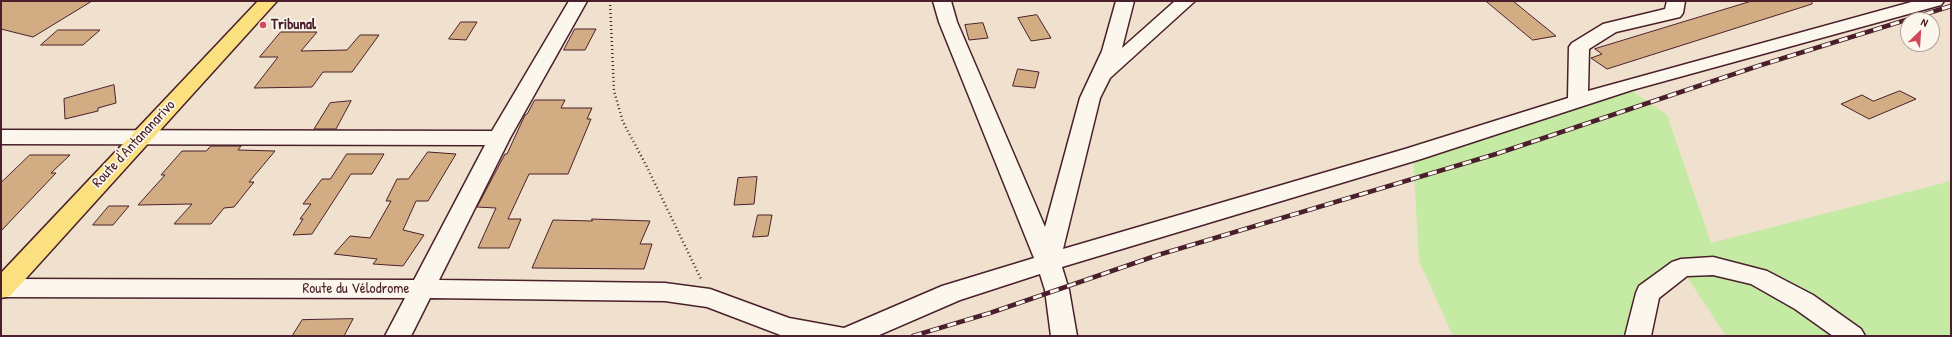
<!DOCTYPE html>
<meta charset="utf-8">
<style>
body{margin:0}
#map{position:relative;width:1952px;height:337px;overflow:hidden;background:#efe1cd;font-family:"Patrick Hand",sans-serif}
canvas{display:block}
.frame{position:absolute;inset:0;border:2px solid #4a1f2b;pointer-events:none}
.north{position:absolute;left:1900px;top:12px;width:40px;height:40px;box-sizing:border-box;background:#fbf7ec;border:1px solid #b4a19f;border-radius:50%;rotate:25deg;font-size:11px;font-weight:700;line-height:16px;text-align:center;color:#4a1f2b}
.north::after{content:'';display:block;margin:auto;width:14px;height:18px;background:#d1495b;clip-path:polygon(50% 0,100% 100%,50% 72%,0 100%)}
</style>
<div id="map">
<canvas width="1952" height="337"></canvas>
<div class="frame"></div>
<div class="north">N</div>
</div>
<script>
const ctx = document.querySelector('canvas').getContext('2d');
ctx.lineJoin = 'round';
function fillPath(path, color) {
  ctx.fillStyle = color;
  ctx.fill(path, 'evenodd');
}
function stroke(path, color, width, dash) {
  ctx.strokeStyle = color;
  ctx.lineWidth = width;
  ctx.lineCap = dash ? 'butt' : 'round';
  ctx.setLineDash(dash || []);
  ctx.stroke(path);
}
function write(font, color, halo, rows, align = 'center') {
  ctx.font = font + ' "Patrick Hand",sans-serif';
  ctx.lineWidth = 3.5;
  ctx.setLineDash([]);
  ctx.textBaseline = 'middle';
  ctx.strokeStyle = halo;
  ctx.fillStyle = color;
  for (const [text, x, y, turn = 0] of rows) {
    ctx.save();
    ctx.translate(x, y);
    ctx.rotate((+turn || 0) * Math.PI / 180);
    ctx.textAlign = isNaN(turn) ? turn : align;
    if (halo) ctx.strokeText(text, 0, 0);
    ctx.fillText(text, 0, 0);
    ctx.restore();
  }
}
const green = new Path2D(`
 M1625,86L1667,115L1711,243L1951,181V336H1726L1681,268L1648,293L1638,336H1453L1419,261L1413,154Z`);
const building = new Path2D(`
 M1,1H92L33,37L1,29Z
 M1486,1H1513L1556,36L1533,40Z
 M1752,1H1812V4L1607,69L1591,58L1602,54L1595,49Z
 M1037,15L1051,38L1031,41L1018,18Z
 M461,22H477L466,40L449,39Z
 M983,23L988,38L969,40L965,25Z
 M575,29H596L585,50H564Z
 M58,30H100L83,45H41Z
 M281,32H317L301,51L347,50L360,35H379L352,72H323L312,87L254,88L278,57H260Z
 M1018,69L1039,72L1035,88L1013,86Z
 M114,85L116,103L98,108V111L65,119L64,99Z
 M1900,91L1916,99L1869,119L1841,104L1862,95L1873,101Z
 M535,100H565L561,108H592L587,119H591L568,174H529L508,219H521L509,248H478L496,208L477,207L505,154H507L525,115L527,114Z
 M351,101L336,129H314L330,103Z
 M211,146H241L238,150L275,151L249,182H254L234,207L224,208L211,224H174L192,204L138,205L165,175H161L182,151H206Z
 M428,152L456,154L428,201H416L403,230L424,235L403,266L373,264L377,259L334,254L350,236L370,238L391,201H386L397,179H408Z
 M347,154H384L372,174H351L312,234L293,235L303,219H300L311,204H303L322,179H330Z
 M30,155H70L51,173H56L1,231V183Z
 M757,177L754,204L734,205L738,178Z
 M109,206H129L113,225H93Z
 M758,215H772L768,236L753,237Z
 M592,219L650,221L640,244H652L644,269L532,268L553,220L592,221Z
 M353,319L344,336H292L302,320Z`);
const path = new Path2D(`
 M610,1L614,91L623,122L646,165L701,279`);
const minor = new Path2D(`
 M569,1H587L510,138L439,280L665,283L710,289L789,318L844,328L942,286L1034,258L939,22L933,1H951L957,22L1045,227L1080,98L1102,51L1116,1H1134L1122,48L1175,1H1195L1110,78L1100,98L1063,249L1405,149L1568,98L1569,47L1572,43L1603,24L1665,9L1667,1H1685L1683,13L1680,17L1616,32L1589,49L1588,91L1915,1H1944L1941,5L1632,90L1421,159L1062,267L1069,290L1077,336H1051L1045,290L1040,274L960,300L877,336H783L707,307L665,301L430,298L411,336H385L405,298L1,297V279L414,280L485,145L1,144V130L492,131Z
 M1713,257L1767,271L1813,295L1861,329L1865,336H1833L1795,309L1751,284L1713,275L1687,276L1659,298L1651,336H1625L1636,293L1639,286L1672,262L1681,259Z`);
const major = new Path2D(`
 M258,1H277L10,296L1,298V273Z`);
const rail = new Path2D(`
 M913,336L990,313L1158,255L1496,154L1758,66L1951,6`);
const markers = [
 [263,25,4,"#d1495b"]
];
const poiNames = [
 ["Tribunal",271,25]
];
const streetNames = [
 ["Route d'Antananarivo",134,144,-47],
 ["Route du Vélodrome",356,289]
];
fillPath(green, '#c4eaa4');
fillPath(building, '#d2ad84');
stroke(building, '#4a1f2b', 1);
stroke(minor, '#4a1f2b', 3);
stroke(major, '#4a1f2b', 3);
stroke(path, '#4a1f2b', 2.5, [1, 3]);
fillPath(minor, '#fbf7ec');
fillPath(major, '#fbe080');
stroke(rail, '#4a1f2b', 4.5);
stroke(rail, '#fbf7ec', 3, [9]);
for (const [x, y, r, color] of markers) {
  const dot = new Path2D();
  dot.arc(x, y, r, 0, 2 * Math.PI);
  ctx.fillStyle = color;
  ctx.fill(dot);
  stroke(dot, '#fbf7ec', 1.5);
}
write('bold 15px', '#4a1f2b', '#fbf7ec', poiNames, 'left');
write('15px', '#4a1f2b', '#fbf7ec', streetNames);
</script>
